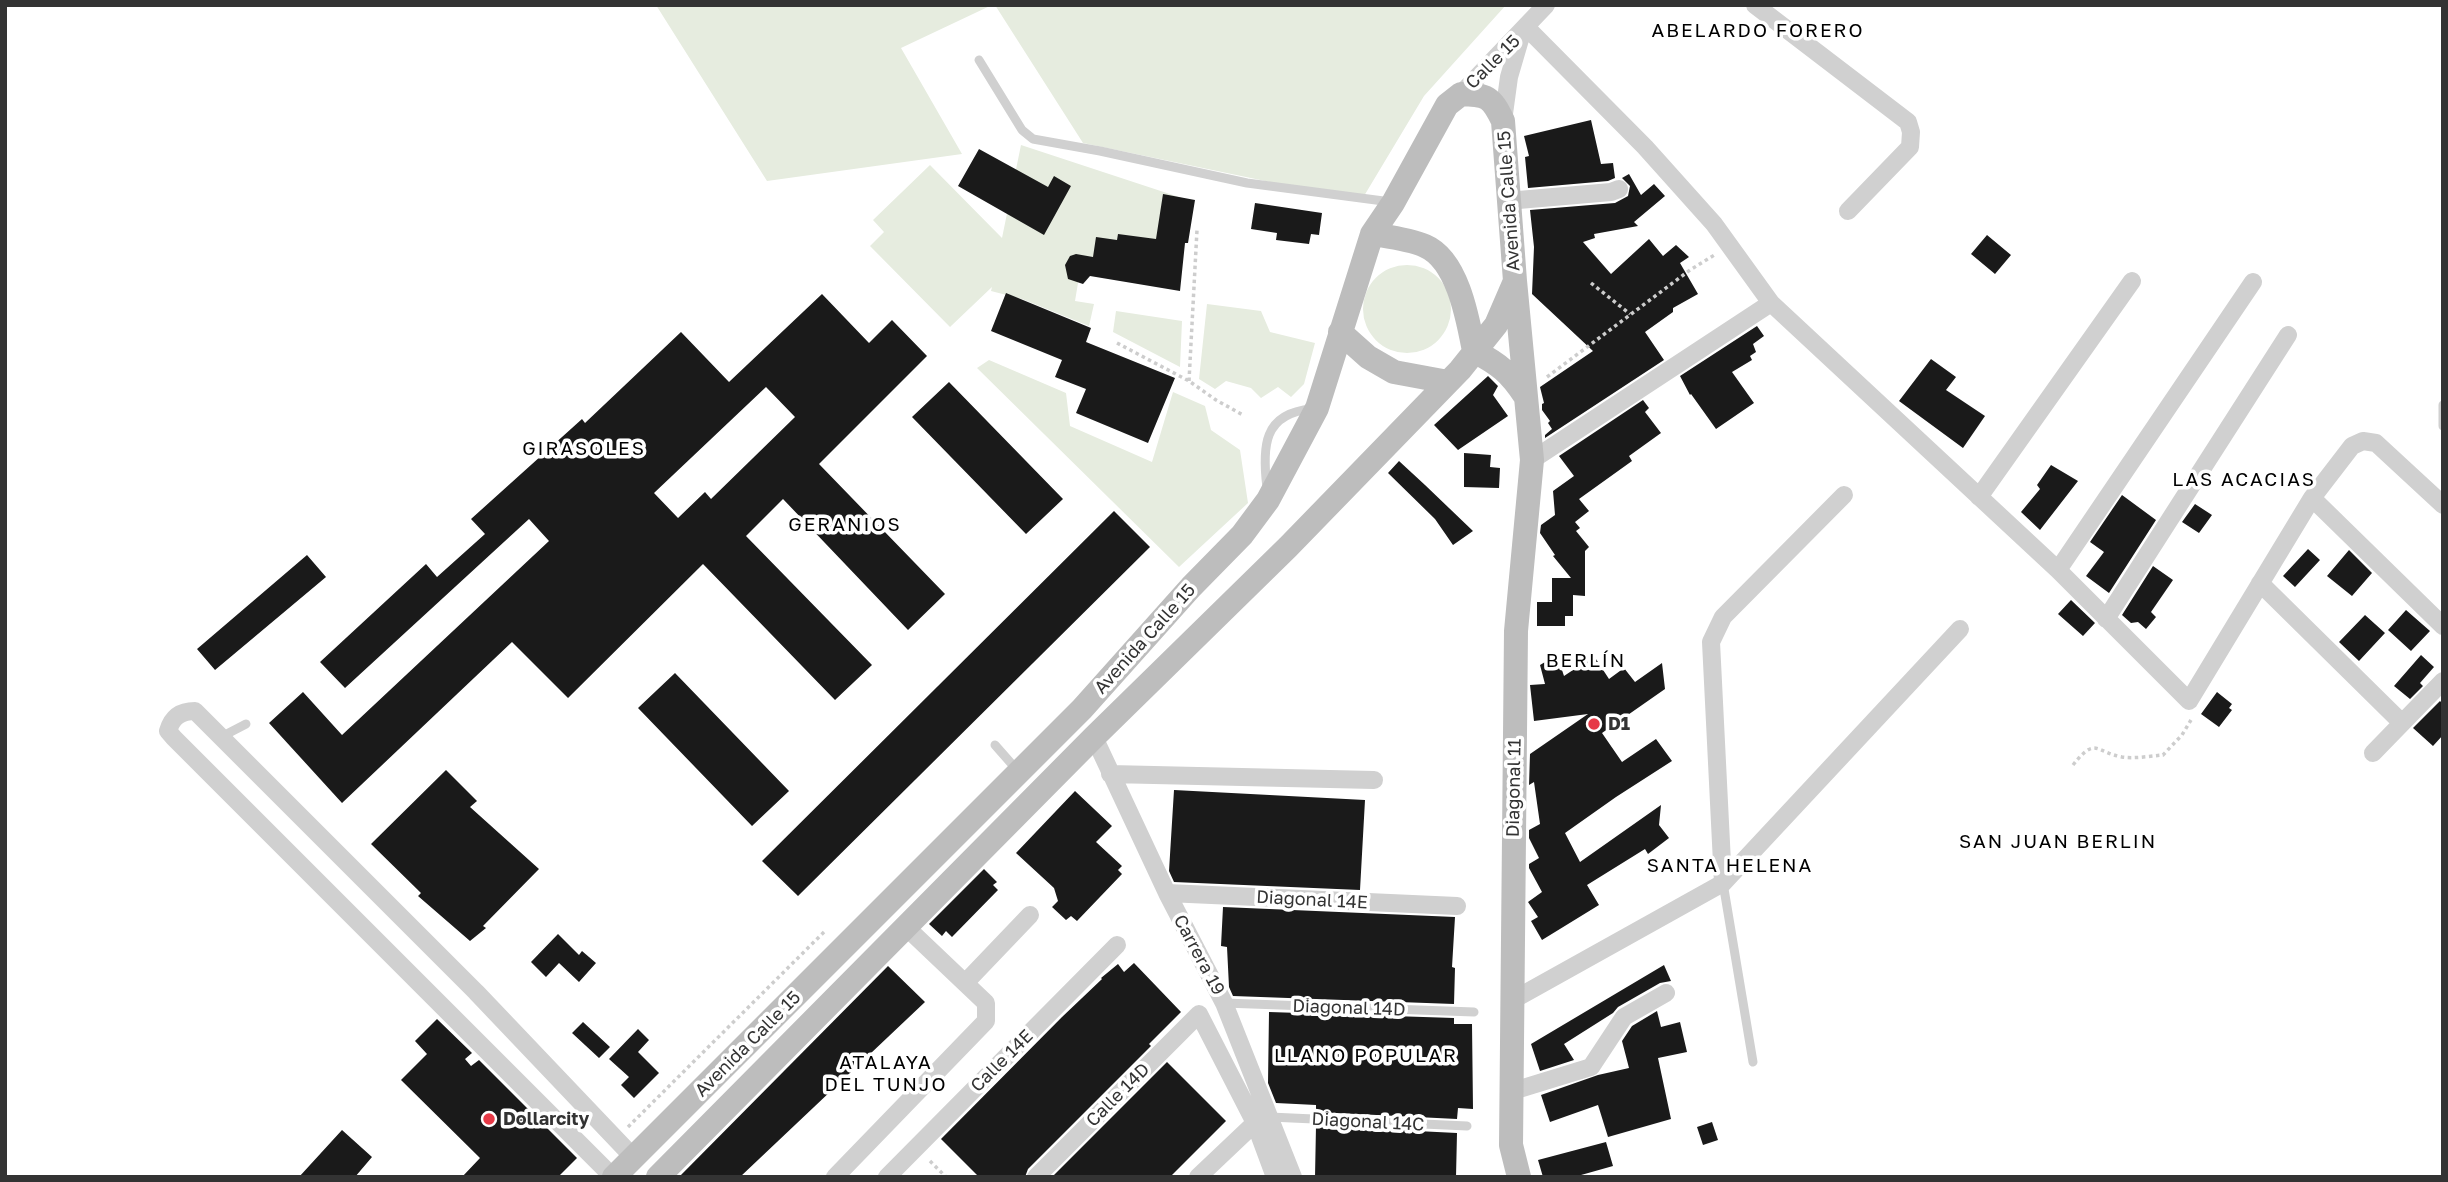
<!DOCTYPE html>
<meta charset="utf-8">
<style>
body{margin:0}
#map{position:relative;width:2448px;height:1182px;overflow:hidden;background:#fff;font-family:"Golos Text",sans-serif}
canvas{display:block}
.frame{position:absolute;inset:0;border:7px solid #333;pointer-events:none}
</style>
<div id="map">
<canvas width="2448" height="1182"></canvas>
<div class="frame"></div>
</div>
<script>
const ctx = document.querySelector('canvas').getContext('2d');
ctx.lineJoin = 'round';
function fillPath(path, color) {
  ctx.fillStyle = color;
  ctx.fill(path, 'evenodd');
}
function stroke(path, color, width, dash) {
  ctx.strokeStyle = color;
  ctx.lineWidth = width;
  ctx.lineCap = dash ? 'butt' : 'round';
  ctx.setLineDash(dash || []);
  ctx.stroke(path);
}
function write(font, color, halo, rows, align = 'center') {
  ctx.font = font + ' "Golos Text",sans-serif';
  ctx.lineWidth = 7;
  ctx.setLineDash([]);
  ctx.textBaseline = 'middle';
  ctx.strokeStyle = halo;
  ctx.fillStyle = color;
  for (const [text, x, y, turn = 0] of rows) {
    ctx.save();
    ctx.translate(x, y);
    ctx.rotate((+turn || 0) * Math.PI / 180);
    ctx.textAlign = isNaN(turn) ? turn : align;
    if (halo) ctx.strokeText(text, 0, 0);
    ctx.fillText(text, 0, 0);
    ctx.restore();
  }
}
const green = new Path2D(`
 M656,5H992L901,48L962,154L767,181Z
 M995,5H1506L1424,96L1361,201L1083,143Z
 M1021,145L1185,199L1178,254L1102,260L1082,259L1075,301L1094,304L1089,326L1022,299L991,291L992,287L950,327L870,246L884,232L873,220L930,165L1002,238Z
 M1363 309a44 44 0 1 1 88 0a44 44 0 1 1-88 0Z
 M1207,304L1261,311L1270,332L1315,343L1304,384L1291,397L1278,387L1261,398L1251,388L1226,381L1215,389L1199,379Z
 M1116,311L1182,321L1180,367L1113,332Z
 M989,360L1066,393L1070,426L1152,462L1173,392L1205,406L1211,430L1240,450L1248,503L1179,567L977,368Z`);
const building = new Path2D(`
 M1591,120L1601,164L1613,163L1615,178L1608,181L1528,188L1525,157L1529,156L1524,136Z
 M979,149L1048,187L1054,176L1071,186L1044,235L958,186Z
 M1629,174L1641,195L1654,184L1665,196L1634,222L1638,226L1594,234L1595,238L1583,242L1611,274L1649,239L1663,256L1676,245L1689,257L1680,263L1698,294L1673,308V312L1645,332L1664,360L1545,438V435L1552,429L1548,423L1550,421L1542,410V404L1544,403L1540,387L1593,351L1532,294L1534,247L1530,210L1615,203L1628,196L1630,186L1622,178Z
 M1163,194L1195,200L1188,243H1185L1180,291L1090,276L1083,284L1068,279L1065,265L1070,256L1076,254L1093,257L1096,237L1117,240L1118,234L1156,239Z
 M1255,203L1322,213L1319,235L1311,234L1309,244L1276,240L1277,233L1251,229Z
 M1987,235L2011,255L1995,274L1971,254Z
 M1006,293L1091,328L1086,342L1175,378L1148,443L1076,413L1086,389L1055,377L1062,360L991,331Z
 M822,294L869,343L892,320L927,356L819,464L945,594L908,630L783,499L746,536L872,665L835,700L703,564L568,698L512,642L342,803L269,723L303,692L342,735L549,541L529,519L345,688L320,662L426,564L437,577L485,534L471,519L582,419L585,423L681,332L729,382ZM766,387L795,417L711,499L705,492L678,518L654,493Z
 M1757,326L1764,336L1753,344L1756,352L1750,356L1752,360L1732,372L1754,403L1716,429L1691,394L1690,395L1680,376Z
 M1931,359L1956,377L1946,390L1985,416L1963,448L1899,401Z
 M1488,376L1498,386L1493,395L1508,416L1458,450L1434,425Z
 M949,382L1063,499L1026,534L912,417Z
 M1643,400L1649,408L1645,412L1661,433L1629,456L1632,461L1579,499L1589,511L1575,522L1580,528L1576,531L1589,547L1585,551V596L1573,595V616H1565V626H1537V602H1552V578H1571L1553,556L1555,555L1540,533L1541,525L1555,515L1553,491L1574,476L1559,456Z
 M1464,453L1491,455L1490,467L1500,468L1499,488L1464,487Z
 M1399,461L1425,485L1473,531L1453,545L1435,519L1388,473Z
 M2051,465L2078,481L2040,530L2021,512L2040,489L2037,485Z
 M2122,495L2156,520L2109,593L2086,576L2104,552L2090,542Z
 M2195,504L2212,515L2199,533L2182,522Z
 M1114,511L1150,547L798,896L762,861Z
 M2308,549L2320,560L2295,587L2283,576Z
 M2349,550L2372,573L2352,596L2327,576Z
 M307,555L326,577L215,670L197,649Z
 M2153,566L2173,580L2151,612L2156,617L2146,629L2138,622L2131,623L2122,615Z
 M2071,600L2095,623L2083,636L2058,614Z
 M2406,610L2430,631L2411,651L2388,630Z
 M2365,615L2385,633L2359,661L2339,642Z
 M1557,655L1564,676L1594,656L1609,679L1624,668L1635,682L1662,663L1665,689L1602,733L1622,762L1656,739L1672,761L1616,797L1565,833L1580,862L1661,805L1659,825L1669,838L1648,854L1645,849L1587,885L1599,905L1542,940L1531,921L1538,917L1528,902L1542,892L1529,868V864L1539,858L1529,838V830L1540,824L1534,782L1529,785L1530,754L1588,714L1534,721L1530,685L1545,684L1540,665Z
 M2421,655L2434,667L2420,683L2423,686L2410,699L2394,686Z
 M675,673L789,791L752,826L638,708Z
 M2217,692L2232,704L2229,708L2232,710L2219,727L2201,714Z
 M2440,701L2443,704V735L2433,746L2413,728Z
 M446,770L477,801L470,807L539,869L483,926L486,928L470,941L418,896L421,893L371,844Z
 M1174,790L1365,800L1360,890L1174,882L1169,871Z
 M1075,791L1112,826L1096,842L1122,866L1118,870L1122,874L1077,921L1071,916L1066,920L1052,907L1058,901L1054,888L1016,853Z
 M984,869L997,882L993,885L998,890L952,937L946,931L942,936L929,924Z
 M1223,907L1455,917L1452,967L1455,968L1454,1004L1233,996L1229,987L1227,947L1221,946Z
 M558,934L579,955L582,951L596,963L579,982L559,963L546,977L531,962Z
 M1134,963L1181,1012L1149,1044L1151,1046L1028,1169L1025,1177H979L941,1139L1062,1017L1102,979L1101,978L1118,964L1124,972Z
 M1664,965L1671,981L1660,983L1618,1007L1613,1013L1564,1044L1574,1060L1540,1071L1531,1044Z
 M888,966L925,1002L740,1177H679Z
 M1657,1011L1661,1027L1680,1022L1687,1052L1658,1058L1671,1119L1608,1137L1598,1105L1550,1122L1541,1095L1598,1075L1629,1068L1622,1041L1632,1026Z
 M1269,1012L1454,1018V1024H1472L1473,1109L1458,1108L1457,1119L1316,1112V1105L1276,1103L1268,1083Z
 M437,1019L472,1053L465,1059L471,1066L479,1060L577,1158L558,1177H462L480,1158L401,1080L427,1054L415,1041Z
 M583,1022L610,1047L599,1058L572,1033Z
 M638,1029L649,1040L638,1052L659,1073L634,1098L621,1085L629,1077L609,1059Z
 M1167,1062L1226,1121L1170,1177H1052Z
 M1712,1122L1718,1140L1703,1145L1697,1127Z
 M1316,1126L1457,1133L1456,1177H1315Z
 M342,1130L372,1157L355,1177H299Z
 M1606,1142L1613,1166L1574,1177H1543L1538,1160Z`);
const path = new Path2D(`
 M1591,283L1630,314
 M1117,343L1189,381L1216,400L1243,415
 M1547,377L1690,270L1716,254
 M1189,381L1197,230
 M2073,765C2096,736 2095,752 2122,757C2134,759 2150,756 2163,755L2182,735L2191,720
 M628,1127L826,930
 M930,1161L946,1177`);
const lane = new Path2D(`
 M979,60L1022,130L1033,139L1100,151L1247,183L1391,202
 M2443,405V426
 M1267,488C1262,447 1263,413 1312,409
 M221,737L246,724
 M995,745L1017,770
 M1723,883L1753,1062
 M1224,1003L1474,1012
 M1270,1117L1467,1126`);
const street = new Path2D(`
 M1755,5L1908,122L1911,132L1910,147L1848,211
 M1526,27L1645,147L1714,224L1771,303L2058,570L2189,701L2312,498L2352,446L2363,441L2376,443L2443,505
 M1461,94L1546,5
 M1503,121L1509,77L1521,36
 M1507,201L1611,192L1619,189
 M1532,460L1771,303
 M1979,497L2132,281
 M2312,498L2443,626
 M2058,570L2253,282
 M2260,583L2401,722
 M2106,619L2288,335
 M1094,737L1167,893L1224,1003L1293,1177
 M2373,753L2443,681
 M1110,774L1374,780
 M1723,883L1711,642L1723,617L1844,495
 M1167,893L1457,906
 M965,983L1030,915
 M1513,1000L1723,883L1960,629
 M1513,1091L1591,1067L1624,1017L1666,993
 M613,1177L174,738L168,731C172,717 181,711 195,711L476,992L634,1158
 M835,1177L986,1021V1003L906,927
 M887,1177L1117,945
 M1036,1177L1199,1014L1255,1123L1275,1177
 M1198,1177L1255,1123`);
const secondary = new Path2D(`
 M1372,234C1390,237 1409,239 1425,246C1458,260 1468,320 1474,351C1499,364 1510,373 1525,396
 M1515,281L1532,460L1516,631L1511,1145L1519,1177
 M1340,332L1368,357L1394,372L1448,382
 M614,1177L1082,709L1191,587L1242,535L1268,500L1317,408L1372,234L1393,203L1447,105L1461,94C1487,95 1491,96 1503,121L1515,281L1496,325L1460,370L1288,547L1094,737L658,1177`);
const markers = [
 [1594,724,7,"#e63946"],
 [489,1119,7,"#e63946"]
];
const streetNames = [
 ["Calle 15",1493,62,-45],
 ["Avenida Calle 15",1509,201,-94],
 ["Avenida Calle 15",1145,639,-48],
 ["Diagonal 11",1514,788,-89],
 ["Diagonal 14E",1312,900,3],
 ["Carrera 19",1199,955,62],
 ["Diagonal 14D",1349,1008,2],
 ["Avenida Calle 15",748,1044,-45],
 ["Calle 14E",1002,1061,-45],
 ["Calle 14D",1118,1095,-45],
 ["Diagonal 14C",1368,1122,3]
];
const poiNames = [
 ["D1",1608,724],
 ["Dollarcity",503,1119]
];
const neighbourhoodNames = [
 ["ABELARDO FORERO",1758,31],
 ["GIRASOLES",584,449],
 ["LAS ACACIAS",2244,480],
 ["GERANIOS",845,525],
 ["BERLÍN",1586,661],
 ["SAN JUAN BERLIN",2058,842],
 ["SANTA HELENA",1730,866],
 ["LLANO POPULAR",1366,1056],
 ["ATALAYA",886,1063],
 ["DEL TUNJO",886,1085]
];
fillPath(green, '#e6ecdf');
fillPath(building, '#1a1a1a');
stroke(path, '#cdcdcd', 3.5, [3.5, 3.5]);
stroke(lane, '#d0d0d0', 9);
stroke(street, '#d0d0d0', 18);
stroke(secondary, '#bdbdbd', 24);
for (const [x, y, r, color] of markers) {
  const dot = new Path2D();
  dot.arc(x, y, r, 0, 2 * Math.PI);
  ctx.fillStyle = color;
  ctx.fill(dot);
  stroke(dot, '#fff', 2.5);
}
write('18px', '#333', '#fff', streetNames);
write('bold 18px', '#333', '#fff', poiNames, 'left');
ctx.letterSpacing = '2px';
write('19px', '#000', '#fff', neighbourhoodNames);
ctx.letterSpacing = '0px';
</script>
